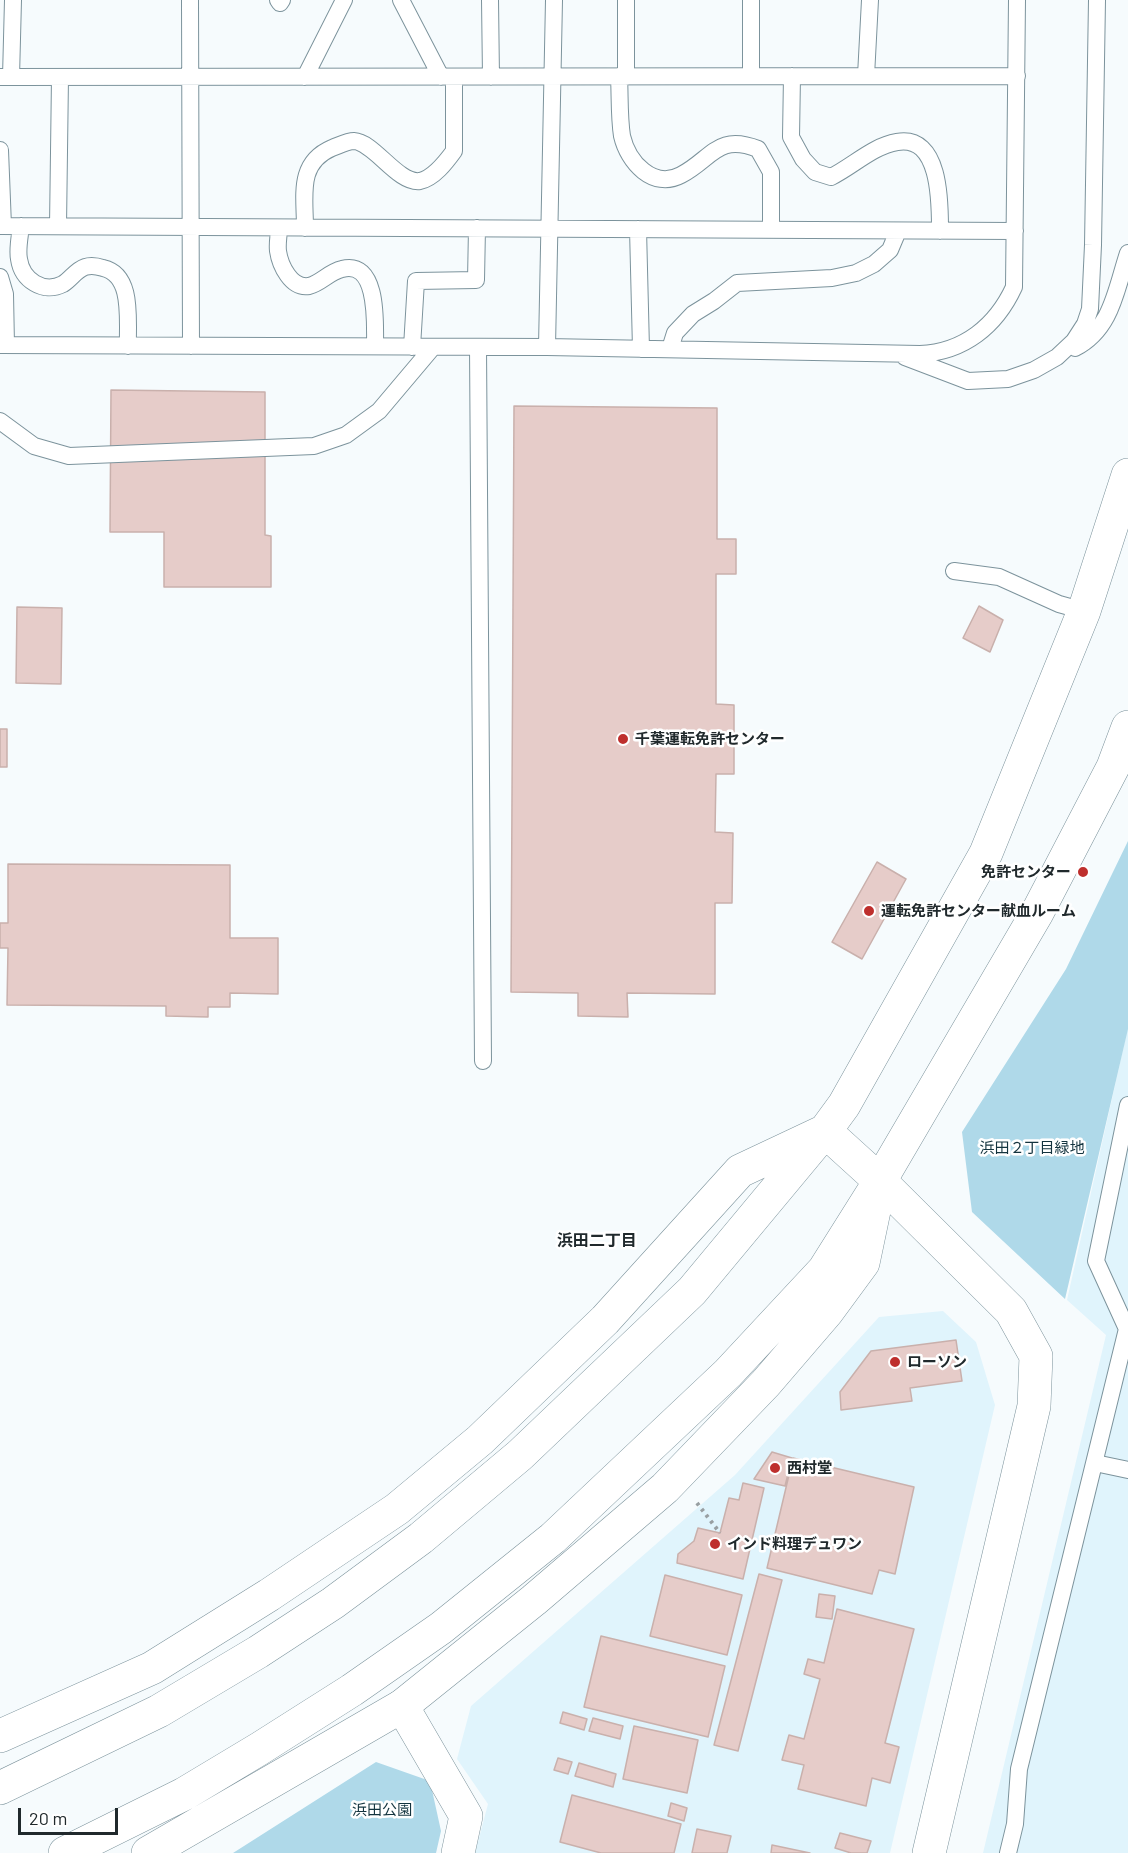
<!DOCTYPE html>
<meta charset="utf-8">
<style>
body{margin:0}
#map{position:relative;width:1128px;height:1853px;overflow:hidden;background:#f6fbfd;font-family:Barlow,sans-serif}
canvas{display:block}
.scale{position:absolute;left:18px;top:1808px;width:100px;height:27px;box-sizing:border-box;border:3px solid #20292c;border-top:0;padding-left:8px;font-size:18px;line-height:21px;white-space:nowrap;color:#20292c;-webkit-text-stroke:4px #fff;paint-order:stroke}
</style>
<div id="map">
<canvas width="1128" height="1853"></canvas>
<div class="scale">20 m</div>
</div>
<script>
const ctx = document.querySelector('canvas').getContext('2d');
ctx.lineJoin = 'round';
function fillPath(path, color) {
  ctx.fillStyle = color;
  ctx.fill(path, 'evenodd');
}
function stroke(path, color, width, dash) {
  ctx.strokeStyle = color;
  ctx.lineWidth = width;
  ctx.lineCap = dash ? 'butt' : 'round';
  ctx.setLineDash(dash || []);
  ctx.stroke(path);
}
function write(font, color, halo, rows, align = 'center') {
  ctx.font = font + ' Barlow,"Noto Sans JP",sans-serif';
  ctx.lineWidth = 5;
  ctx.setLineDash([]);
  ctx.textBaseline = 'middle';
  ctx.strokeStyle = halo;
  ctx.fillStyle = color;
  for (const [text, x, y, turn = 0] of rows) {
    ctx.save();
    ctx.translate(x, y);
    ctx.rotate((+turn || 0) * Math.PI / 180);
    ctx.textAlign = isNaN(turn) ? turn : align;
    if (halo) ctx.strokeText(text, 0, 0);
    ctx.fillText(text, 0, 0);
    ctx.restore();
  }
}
const built = new Path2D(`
 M1128,1027V1853H983L1106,1335L1067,1300Z
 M943,1311L976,1342L995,1405L890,1853H475L488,1804L457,1759L471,1706L735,1475L879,1317Z`);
const green = new Path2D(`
 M1128,841V1029L1065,1299L972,1212L962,1132L1066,969Z
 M376,1762L430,1781L441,1831L436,1853H233Z`);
const building = new Path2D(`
 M111,390L265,392V535L271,536V587H164V532H110Z
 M514,406L717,408V539H736V574H716V704L734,705V774H716L715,832L733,833L732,903H715V994L627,993L628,1017L578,1016V993L511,992Z
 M979,606L1003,620L990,652L963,638Z
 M17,607L62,608L61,684L16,683Z
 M0,729H7V767H0Z
 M877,862L906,879L862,959L832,942Z
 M8,864L230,865V938H278V994L230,993V1007H208V1017L166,1016V1006L7,1005L8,948H0V923H8Z
 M956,1340L962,1381L910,1388L912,1401L841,1410L840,1392L871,1351Z
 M772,1452L792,1458L785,1486L754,1479Z
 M793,1458L914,1487L895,1574L879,1570L872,1594L767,1568Z
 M743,1483L764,1488L743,1579L677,1563L678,1554L694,1541L698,1528L720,1533L729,1498L739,1500Z
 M759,1574L782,1580L738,1751L714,1745Z
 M665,1575L742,1595L727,1655L650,1636Z
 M819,1594L835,1596L832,1619L816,1617Z
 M837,1609L914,1629L885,1743L899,1747L890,1783L872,1778L866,1806L798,1789L804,1765L782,1760L789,1735L804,1739L820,1679L804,1674L808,1659L824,1663Z
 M601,1636L725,1666L708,1737L584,1707Z
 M563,1712L587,1719L584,1730L560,1723Z
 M593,1718L623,1726L620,1739L589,1731Z
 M634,1726L698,1740L687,1793L623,1779Z
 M558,1758L572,1762L568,1774L554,1770Z
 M579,1763L616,1774L613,1787L575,1776Z
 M572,1795L681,1824L674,1853H601L560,1842Z
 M671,1803L687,1808L684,1821L668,1816Z
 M697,1829L731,1836L727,1853H692Z
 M840,1833L871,1841L867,1853H851L835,1848Z
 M772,1845L810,1853H771Z`);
const path = new Path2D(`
 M697,1503L720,1533`);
const service = new Path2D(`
 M190,0L191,346
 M278,0L280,3L282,0
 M401,0L441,77
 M490,0L491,77
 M626,0V77
 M751,0V76
 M619,76C620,96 619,117 622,136C628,162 653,190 681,175C712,159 717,133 758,149L771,172V230
 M792,76L791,137L803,159L815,172L831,177C853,166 873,146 897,142C941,134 940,204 940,231
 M866,76L870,0
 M0,77L1017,76
 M11,77L13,0
 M305,77L344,0
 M0,150L3,226
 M0,226L1015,231
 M21,226C20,236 17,249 19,259C22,280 43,294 63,284C71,279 76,270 85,267C91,265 97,266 103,268C134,275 127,321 128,346
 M58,226L60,77
 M279,228C279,235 277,243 278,251C280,265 291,289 309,286C321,283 329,272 342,269C379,259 375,325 375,346
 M305,228C305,196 297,163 332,148C338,146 347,141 354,141C374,142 398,184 420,181C434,178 446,162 454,151V77
 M638,229L641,349
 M0,277L5,294L6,345
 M0,345L547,347L920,354C964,352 996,326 1014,287L1017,0
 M412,347L416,281L476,280L477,228
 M478,347L483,1061
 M547,347L554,0
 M1075,348C1112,329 1116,289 1128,253
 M670,349L675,333L693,314L714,301L737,283L832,278L856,273L874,264L890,250L898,231
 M905,357L968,381L1008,379L1034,370L1057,357L1074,341L1085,324L1090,309L1093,245L1097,0
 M0,421L34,446L69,456L314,446L346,435L379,411L433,347
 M954,571L999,577L1059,604L1084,611
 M1095,1463L1128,1470
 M1008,1853L1015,1824L1019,1769L1127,1329L1096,1261L1128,1105`);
const minor = new Path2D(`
 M402,1706L466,1816L458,1853`);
const tertiary = new Path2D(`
 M0,1736L152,1668L269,1595L397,1509L480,1440L605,1320L740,1171L825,1131L880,1181L1011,1311L1036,1356L1034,1406L929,1853
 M0,1788L159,1711L258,1652L333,1603L421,1538L520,1455L692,1291L825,1131L844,1105L986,853L1084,611L1128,475
 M65,1853L184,1794L259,1749L352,1690L441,1628L553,1538L728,1373L824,1270L880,1181L1037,913L1113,767L1128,727
 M148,1853L402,1706L534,1600L665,1488L766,1383L827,1312L863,1263L876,1201`);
const markers = [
 [623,739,6,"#be2f2d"],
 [1083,872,6,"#be2f2d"],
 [869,911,6,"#be2f2d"],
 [895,1362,6,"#be2f2d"],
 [775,1468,6,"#be2f2d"],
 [715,1544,6,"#be2f2d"]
];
const poiNames = [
 ["千葉運転免許センター",635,739],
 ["免許センター",1071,872,"right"],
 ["運転免許センター献血ルーム",881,911],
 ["ローソン",907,1362],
 ["西村堂",787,1468],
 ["インド料理デュワン",727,1544]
];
const parkNames = [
 ["浜田２丁目緑地",1032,1148],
 ["浜田公園",382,1810]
];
const neighbourhoodNames = [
 ["浜田二丁目",597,1241]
];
fillPath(built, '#e0f4fc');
fillPath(green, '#afd9e9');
fillPath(building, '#e6ccc9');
stroke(building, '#c9b0ac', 1.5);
stroke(service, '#7c939c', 18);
stroke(minor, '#7c939c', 34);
stroke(tertiary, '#7c939c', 34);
stroke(path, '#989fa2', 4, [3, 4.5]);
stroke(service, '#fff', 16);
stroke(minor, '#fff', 33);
stroke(tertiary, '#fff', 33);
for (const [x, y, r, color] of markers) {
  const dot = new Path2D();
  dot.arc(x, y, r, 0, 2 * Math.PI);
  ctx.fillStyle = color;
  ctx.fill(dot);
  stroke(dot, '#fff', 2);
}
write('bold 15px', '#20292c', '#fff', poiNames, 'left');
write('15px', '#14343f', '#fff', parkNames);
write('bold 16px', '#20292c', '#fff', neighbourhoodNames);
</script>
